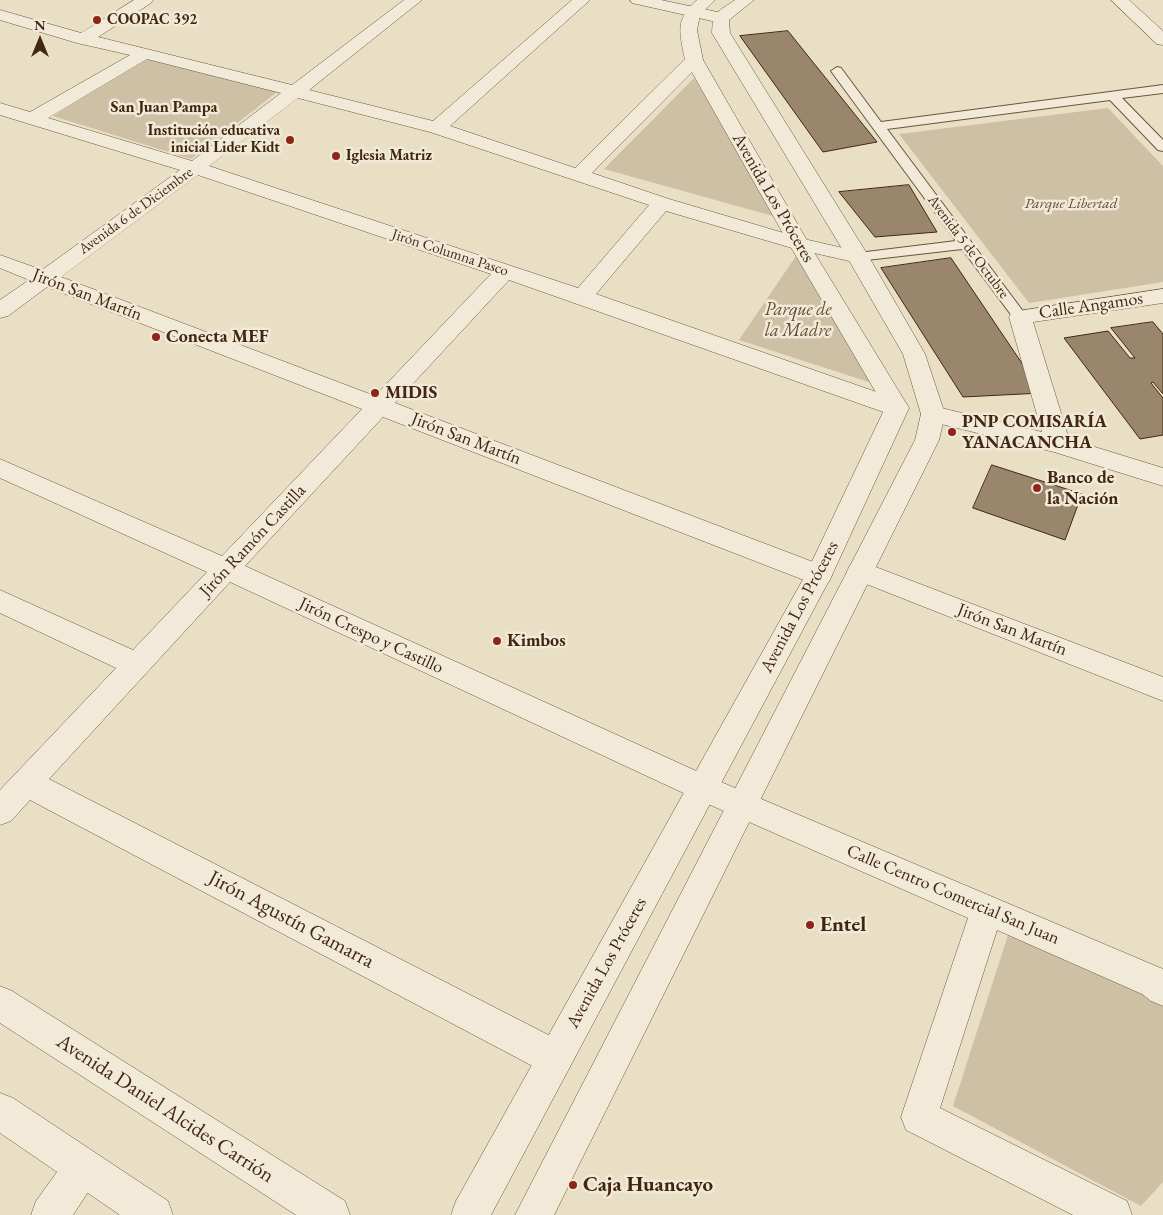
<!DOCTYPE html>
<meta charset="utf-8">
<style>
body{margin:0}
#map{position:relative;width:1163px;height:1215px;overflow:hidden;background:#e9dfc4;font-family:"EB Garamond",serif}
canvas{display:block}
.north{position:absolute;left:15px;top:15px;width:50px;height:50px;-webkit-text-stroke:4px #f1ead9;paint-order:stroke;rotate:0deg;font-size:14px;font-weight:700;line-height:20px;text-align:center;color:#43260f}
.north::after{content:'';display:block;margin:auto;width:18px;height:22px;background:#43260f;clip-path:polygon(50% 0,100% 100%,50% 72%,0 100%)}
</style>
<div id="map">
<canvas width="1163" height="1215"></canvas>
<div class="north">N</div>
</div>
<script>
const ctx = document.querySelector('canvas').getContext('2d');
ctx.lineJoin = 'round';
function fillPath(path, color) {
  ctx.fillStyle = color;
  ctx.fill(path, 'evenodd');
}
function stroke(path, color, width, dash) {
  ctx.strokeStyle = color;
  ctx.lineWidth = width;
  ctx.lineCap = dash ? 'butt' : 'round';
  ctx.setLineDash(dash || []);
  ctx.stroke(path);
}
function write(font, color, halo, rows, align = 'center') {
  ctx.font = font + ' "EB Garamond",serif';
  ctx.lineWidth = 5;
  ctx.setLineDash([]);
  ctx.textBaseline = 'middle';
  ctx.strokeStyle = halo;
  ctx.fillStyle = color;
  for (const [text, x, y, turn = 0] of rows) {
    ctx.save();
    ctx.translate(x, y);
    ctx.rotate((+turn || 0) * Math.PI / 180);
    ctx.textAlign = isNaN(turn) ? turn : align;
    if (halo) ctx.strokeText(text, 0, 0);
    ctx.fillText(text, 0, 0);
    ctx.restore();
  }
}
const green = new Path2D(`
 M147,55L281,89L191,159L53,116Z
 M694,78L780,218L604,169Z
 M1108,108L1163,166V282L1029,303L899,134Z
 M800,250L878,385L739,340Z
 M1008,935L1148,990L1163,1001V1182L1141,1206L953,1106Z`);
const building = new Path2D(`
 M788,31L877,142L823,152L740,36Z
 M909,185L937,232L875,237L839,192Z
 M951,258L1042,393L963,397L881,268Z
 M1153,322L1163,334V394L1153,382L1151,383L1163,398V435L1140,439L1064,338L1108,331L1130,358H1135L1111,328Z
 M992,465L1082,494L1065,540L973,508Z`);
const service = new Path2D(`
 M837,67L841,68L881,122L1163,85V93L1122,98L1163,140V151L1158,150L1110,100L887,129L1025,314L1028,317L1025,320H1015L962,249L858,261L853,260L851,257L853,254L858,253L956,241L831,71Z`);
const minor = new Path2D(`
 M134,0H153L151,3L98,37L292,85L404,0H422L309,90L433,121L572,0H590L450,126L575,168L688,56L694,55L700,56L703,60L700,64L592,173L669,199L804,239L865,253L869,257L865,261L858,263L792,248L666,211L596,294L905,402L909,408L905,414L897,416L889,414L509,280L395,403L829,568L832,575L829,582L819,585L809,582L383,417L245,566L714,779L1163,969V1006L1151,1001L1142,994L997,930L940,1108L1127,1201L1132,1215H1073L906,1130L901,1117L968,918L692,797L230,582L49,779L568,1045L573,1058L568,1071L555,1076L542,1071L30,800L11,821L0,825V790L116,668L0,613V590L133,650L207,572L0,478V459L222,556L362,409L47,287L8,316L0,318V300L29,280L0,268V255L42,270L180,170L0,115V103L30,112L130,55L77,43L0,20V10L81,33ZM147,59L281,93L192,161L48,118ZM298,98L430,132L649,205L578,288L209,166ZM198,175L491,274L375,396L61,277Z
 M630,0H661L727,14L729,18L727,22L721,23L632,3Z
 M1111,0H1129L1163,31V45L1157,44Z
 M1163,289V303L1033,322L1069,439L1163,468V486L1054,452L925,420L921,414L925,408L933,406L1042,432L1009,317L1012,312Z
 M860,561L1163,677V701L851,578L847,571L851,564Z
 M83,1148L96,1154L102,1167L96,1180L73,1215H31L36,1201L70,1154Z`);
const tertiary = new Path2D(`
 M697,0H715L700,15L697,30L703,60L809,244L909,408L832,575L491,1215H451L456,1201L806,574L885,408L789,244L685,60C680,33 674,20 697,0Z
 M735,0H754L729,20L730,33L869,257L925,354L945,414L939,440L554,1215H515L915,440L921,414L903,354L847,257L712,33C713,11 718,12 735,0Z
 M0,986L12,991L345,1201L350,1215H296L0,1023Z
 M0,1093L13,1098L168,1201L173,1215H120L0,1133Z`);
const markers = [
 [97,20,5,"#8f2418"],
 [290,140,5,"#8f2418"],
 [336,156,5,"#8f2418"],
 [156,337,5,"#8f2418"],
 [375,393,5,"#8f2418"],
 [952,432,5,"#8f2418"],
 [1037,488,5,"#8f2418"],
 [497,641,5,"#8f2418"],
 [810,925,5,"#8f2418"],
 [573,1185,5,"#8f2418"]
];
const farPoinames = [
 ["COOPAC 392",107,20],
 ["Institución educativa",280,131,"right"],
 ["inicial Lider Kidt",280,148,"right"],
 ["Iglesia Matriz",346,156]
];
const farParknames = [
 ["Parque Libertad",1071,204]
];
const farStreetnames = [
 ["Avenida 6 de Diciembre",136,211,-36],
 ["Avenida 5 de Octubre",968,247,53],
 ["Jirón Columna Pasco",450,253,18]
];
const farNeighbourhoodnames = [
 ["San Juan Pampa",164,108]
];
const streetNames = [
 ["Avenida Los Próceres",773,198,60],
 ["Jirón San Martín",87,295,21],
 ["Calle Angamos",1091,306,-8],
 ["Jirón San Martín",466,439,21],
 ["Jirón Ramón Castilla",253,541,-47],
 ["Avenida Los Próceres",800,607,-62],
 ["Jirón San Martín",1012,630,21],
 ["Jirón Crespo y Castillo",371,636,25],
 ["Calle Centro Comercial San Juan",953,895,23],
 ["Avenida Los Próceres",607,963,-61]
];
const parkNames = [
 ["Parque de",798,310],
 ["la Madre",798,331]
];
const poiNames = [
 ["Conecta MEF",166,337],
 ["MIDIS",385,393],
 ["PNP COMISARÍA",962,422],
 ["YANACANCHA",962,443],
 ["Banco de",1047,478],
 ["la Nación",1047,499],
 ["Kimbos",507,641]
];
const nearStreetnames = [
 ["Jirón Agustín Gamarra",291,920,28],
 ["Avenida Daniel Alcides Carrión",165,1109,33]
];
const nearPoinames = [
 ["Entel",820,925],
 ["Caja Huancayo",583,1185]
];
fillPath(green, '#cdc0a5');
fillPath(building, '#99866d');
stroke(building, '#43260f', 1);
stroke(service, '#6c543c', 2);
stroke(minor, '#6c543c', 1);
stroke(tertiary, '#6c543c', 1);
fillPath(service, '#f1ead9');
fillPath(minor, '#f1ead9');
fillPath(tertiary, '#f1ead9');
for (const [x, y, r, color] of markers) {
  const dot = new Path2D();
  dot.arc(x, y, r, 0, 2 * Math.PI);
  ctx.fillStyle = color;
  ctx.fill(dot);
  stroke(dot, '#f1ead9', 2);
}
write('bold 15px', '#43260f', '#f1ead9', farPoinames, 'left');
write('italic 15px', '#664c34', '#f1ead9', farParknames);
write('15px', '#43260f', '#f1ead9', farStreetnames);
write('bold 16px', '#43260f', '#f1ead9', farNeighbourhoodnames);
write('18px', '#43260f', '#f1ead9', streetNames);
write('italic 18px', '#664c34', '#f1ead9', parkNames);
write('bold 18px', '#43260f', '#f1ead9', poiNames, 'left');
write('21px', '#43260f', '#f1ead9', nearStreetnames);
write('bold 21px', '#43260f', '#f1ead9', nearPoinames, 'left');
</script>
